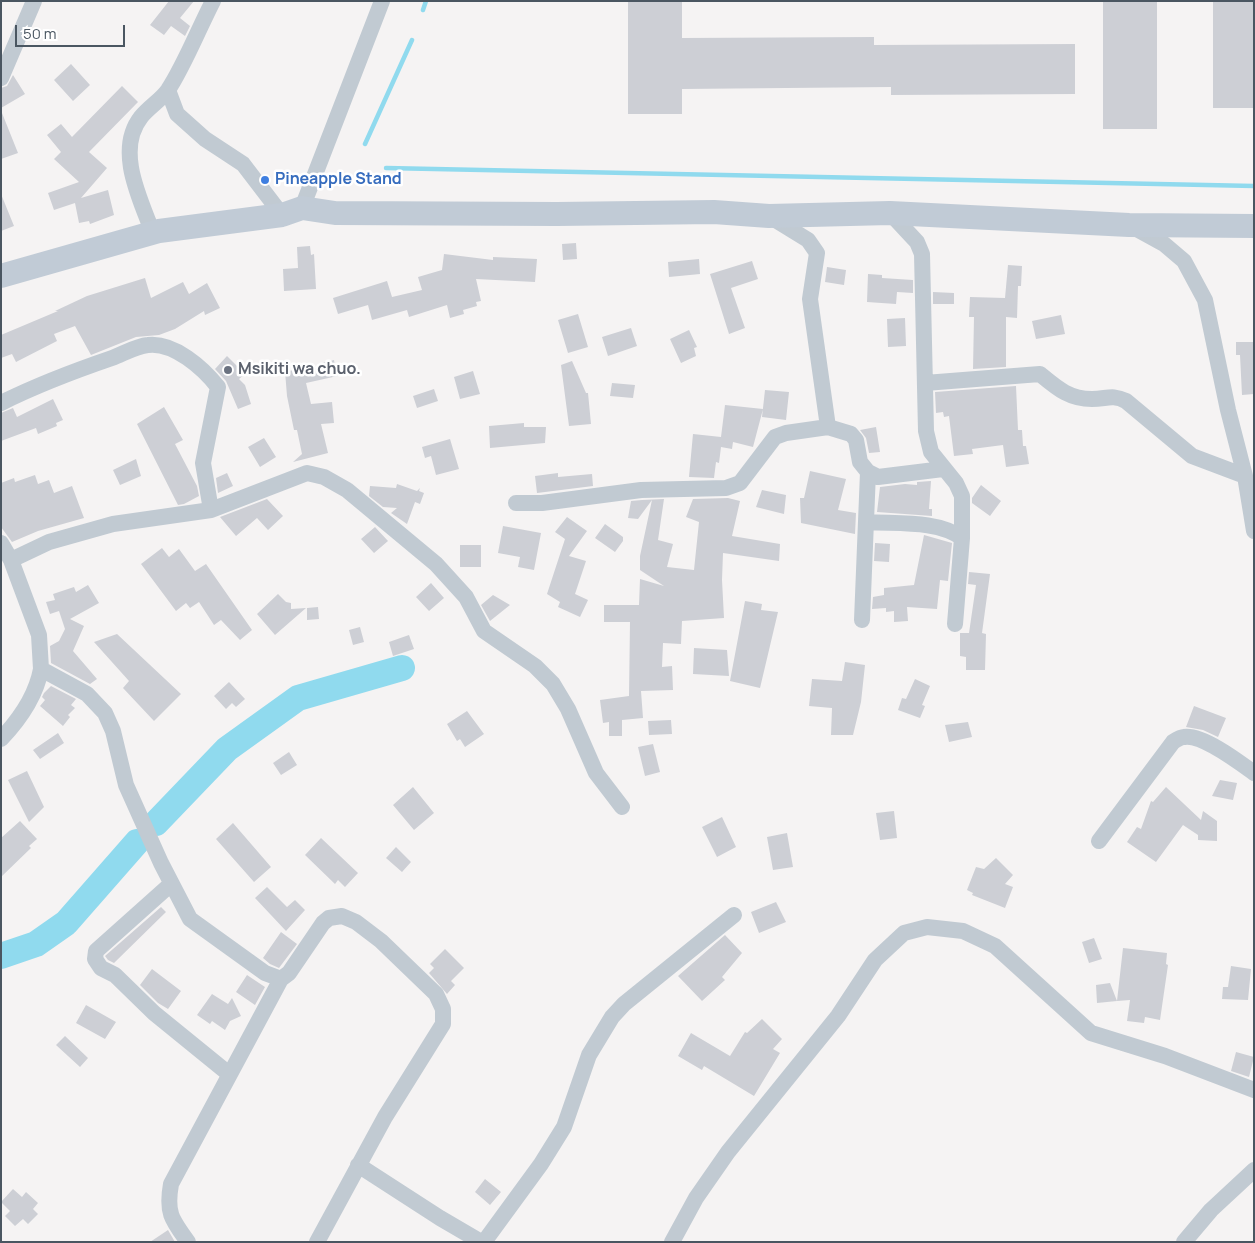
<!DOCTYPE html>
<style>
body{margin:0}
#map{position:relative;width:1255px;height:1243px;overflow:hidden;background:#f5f3f3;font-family:Manrope,sans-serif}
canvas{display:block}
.frame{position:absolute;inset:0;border:2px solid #4a5661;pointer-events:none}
.scale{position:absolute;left:15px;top:25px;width:110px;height:22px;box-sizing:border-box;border:2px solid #4a5661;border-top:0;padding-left:6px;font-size:15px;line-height:18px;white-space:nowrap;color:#4a5661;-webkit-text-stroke:4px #fff;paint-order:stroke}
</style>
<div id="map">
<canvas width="1255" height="1243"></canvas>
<div class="frame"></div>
<div class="scale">50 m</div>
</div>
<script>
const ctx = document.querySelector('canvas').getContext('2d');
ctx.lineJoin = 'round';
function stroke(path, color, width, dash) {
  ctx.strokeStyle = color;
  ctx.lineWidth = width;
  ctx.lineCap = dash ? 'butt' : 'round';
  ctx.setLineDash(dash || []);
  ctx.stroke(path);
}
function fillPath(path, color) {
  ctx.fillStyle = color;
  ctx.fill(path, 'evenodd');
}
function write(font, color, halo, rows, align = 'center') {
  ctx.font = font + ' Manrope,sans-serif';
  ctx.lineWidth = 5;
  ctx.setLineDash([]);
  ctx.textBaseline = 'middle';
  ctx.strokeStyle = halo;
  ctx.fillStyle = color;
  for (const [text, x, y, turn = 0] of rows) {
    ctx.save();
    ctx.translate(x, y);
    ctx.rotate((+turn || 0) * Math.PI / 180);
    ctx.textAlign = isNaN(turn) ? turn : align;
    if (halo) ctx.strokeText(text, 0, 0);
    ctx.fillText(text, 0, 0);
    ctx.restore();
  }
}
const stream = new Path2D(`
 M423,10L426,1
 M365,144L412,40
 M386,168L1254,186`);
const river = new Path2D(`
 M156,823L227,749L298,698L402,668
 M1,956L36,944L66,923L137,842`);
const building = new Path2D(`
 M169,1H194L180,18L190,26L185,36L171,26L164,35L150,25Z
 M628,1H682V38L874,37V45L1075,44V94L891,95V87L682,89V114H628Z
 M1103,1H1157V129H1103Z
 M1213,1H1254V108H1213Z
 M71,64L90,85L73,101L54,80Z
 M13,75L25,94L1,108V88L7,86Z
 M122,86L138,102L89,152L107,168L81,198L108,190L114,215L90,224L89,221L79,223L75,203L54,210L48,193L79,182L54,159L61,152L47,135L61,124L72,137Z
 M2,113L18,153L1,159V114Z
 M1,194L14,226L1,231Z
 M576,243L577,259L563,260L562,244Z
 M310,246L311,255L314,254L316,289L284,291L283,269L298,268L297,247Z
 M444,254L493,260V257L537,259L535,282L476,279L481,301L476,302L477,306L463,310L464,314L450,318L447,305L409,317L407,310L372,320L368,305L338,314L333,298L387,281L392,297L422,290L418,277L442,270Z
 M699,259L700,274L669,277L668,262Z
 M752,261L758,279L731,288L745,328L729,334L710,274Z
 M1008,265L1022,266L1021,286H1018L1017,318L1006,317V367L973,369L974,317H969L970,297L1005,298Z
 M827,267L846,270L844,285L825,282Z
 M868,274L882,275V278L913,280V293L897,292L896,304L867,302Z
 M145,278L151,298L183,282L189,294L207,283L220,308L205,315L204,311L175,329L159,335L136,337L91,355L75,326L54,334L57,341L16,362L12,354L1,358V335L58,311H55L87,296Z
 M933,292L954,293V304H933Z
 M578,314L588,347L568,353L558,320Z
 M1061,315L1065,334L1036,339L1032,321Z
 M905,318L906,346L888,347L887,319Z
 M631,328L637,346L608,356L602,337Z
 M689,330L697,347L694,348L696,356L681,363L670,339Z
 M1236,342H1254V394L1242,395L1240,355H1236Z
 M227,356L245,374L239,379L245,385L251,404L238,409L226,381L215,369Z
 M334,360L335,367L350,366L351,373L306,383L311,404L332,402L334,423L321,424L328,453L293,462L302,454L297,430H294L287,396L285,371L319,368L318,364Z
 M572,361L586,393H588L591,424L569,426L561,365Z
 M473,371L480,394L460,399L454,377Z
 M612,383L635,385L633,398L610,396Z
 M1016,386L1018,430H1022L1023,446H1026L1029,464L1006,467L1003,445L972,449L973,454L954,456L949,416L944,417L943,412L936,413L935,392Z
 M434,389L438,401L417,408L413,396Z
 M765,390L789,392L786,420L762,417Z
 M53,399L63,420L56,423L57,426L38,434L36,428L1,441V413L13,408L17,417Z
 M725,405L763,409L753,447L733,442L732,449L721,447L719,463L716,462L714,478L689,477L693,434L721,437Z
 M164,407L183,440L175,444L197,486L199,496L184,504L178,505L137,424Z
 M524,423V427H546L545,443L490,448L489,426Z
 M876,427L880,452L869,453L866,438L860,430Z
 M264,438L276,457L260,467L248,447Z
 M450,439L459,469L436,475L431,456L425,458L422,447Z
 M136,459L141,476L120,485L113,470Z
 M810,471L846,479L838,510L856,513L855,534L801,523L800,498H804Z
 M227,473L233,486L218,493L216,478Z
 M558,473V477L592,474L593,486L537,493L535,476Z
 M35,475L38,484L49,480L54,493L72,486L84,518L38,531L12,542L1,527V483L14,478L15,482Z
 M931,481L929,509H932V516L877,512L880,487L905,484L917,485V482Z
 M397,484L417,491L420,488L419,491L424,493L420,504L415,502L407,524L391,513L397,508L383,507L369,496L370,486L396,488Z
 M981,485L1001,501L990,516L972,503V498Z
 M762,490L786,495L784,514L756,507Z
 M728,498L740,501L732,536L780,544L779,561L723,553L722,580L724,618L682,621L681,644L663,643L662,667L672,666L673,690L641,691L643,718L622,720V736H609V722L603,723L600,700L629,696L630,622H604V605H639L640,579L664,586L640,570V556L652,500L638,519L628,518L631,501L642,500L664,499L658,540L673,544L667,567L694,570L699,522L686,517L693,499Z
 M267,499L283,516L268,530L257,518L236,536L220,517Z
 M567,517L587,531L569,556L586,561L575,594L588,600L580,617L558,607L560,602L547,594L565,539L555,532Z
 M605,524L623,537V541L615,552L595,538Z
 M503,526L541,533L534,570L518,567L520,557L498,553Z
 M375,527L388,541L374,553L361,539Z
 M924,535L952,543L948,581L940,580L937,609L907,607L908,621L894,622V611L886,612V608L872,609L873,597L884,595V588L914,585Z
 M875,543L890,544L889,562L874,561Z
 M460,545H481V567H460Z
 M162,548L169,557L179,549L195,571L206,564L252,630L240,640L221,620L214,625L199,602L190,608L186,603L176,611L141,564Z
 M969,572L990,574L982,633L986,634L985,670H966V657L960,656V633H969L976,585L968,584Z
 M431,583L444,598L429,611L416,597Z
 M88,585L99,603L70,619L84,626L73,651L97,679L90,684L51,663L50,646L59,641L65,629L59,611L50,614L46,602L55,600L53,594L74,587L76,592Z
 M278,594L286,602L291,603V609L306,608L275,635L257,614Z
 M493,595L510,605L490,621L481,605Z
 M745,601L762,604L761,610L778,612L760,688L730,681Z
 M318,607L319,619L307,620V608Z
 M360,627L364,642L353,645L349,630Z
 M117,634L181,694L154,721L123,688L129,681L94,642Z
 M409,635L414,649L393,656L389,642Z
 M694,648L727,650L729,676L693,674Z
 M845,662L865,665L861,702L853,735H831L832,708L809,706L812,679L842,681Z
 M915,679L930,686L922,705L925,706L920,718L898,710L902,698L906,699Z
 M229,682L245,699L236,707L232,703L226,709L214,696Z
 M51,686L76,699L71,705L75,708L68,715L70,717L63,726L40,706L45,700L42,697L44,693Z
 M1194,706L1226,718L1218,737L1203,730L1186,727Z
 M467,711L484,734L465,747L460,739L457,741L447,724Z
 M671,720L672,734L649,735L648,721Z
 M968,722L972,737L949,742L945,725Z
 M58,733L64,743L40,759L33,750Z
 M653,744L660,772L645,776L638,747Z
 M289,752L297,765L281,775L273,763Z
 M27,771L44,807L29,822L8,780Z
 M1220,780L1237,783L1233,800L1212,796Z
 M413,787L434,813L414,830L393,805Z
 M1166,787L1201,820L1203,811L1217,821V841L1198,840V835L1183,825L1156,862L1127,842L1137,827L1141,829L1151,801L1153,802Z
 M894,811L897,838L880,840L876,813Z
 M722,817L736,847L717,857L702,827Z
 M20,821L37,839L29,846L31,848L1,877V838Z
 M233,823L271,867L254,882L216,839Z
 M787,833L793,867L773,870L767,837Z
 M321,838L358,873L345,887L338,880L335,884L305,855Z
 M396,847L411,862L402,872L386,858Z
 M996,858L1013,875L1005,884L1013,887L1005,908L972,895L973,893L967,890L976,867L984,869Z
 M267,887L287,907L295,900L305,910L286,931L255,898Z
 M776,902L786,922L759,933L751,912Z
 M161,907L166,912L114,963L108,960L105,956Z
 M281,932L297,944L279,968L270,964L263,958Z
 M725,935L742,953L722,977L725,980L702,1001L678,976Z
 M1094,938L1102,959L1089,963L1082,942Z
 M1123,948L1167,953L1166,964L1168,965L1160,1020L1145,1017L1144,1023L1127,1021L1130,1000L1117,1001Z
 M445,949L464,968L451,981L455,985L447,994L429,973L434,968L430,964Z
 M1231,966L1251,969L1248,1000L1222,999L1223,987H1228Z
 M152,969L181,991L168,1009L158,1003L140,985Z
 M247,975L265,987L255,1005L236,992Z
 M1110,983L1117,1001L1097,1003L1096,985Z
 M212,994L228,1004L232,998L241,1016L230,1021L225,1030L212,1021L210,1024L197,1015Z
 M86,1005L116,1022L105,1039L76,1023Z
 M762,1019L782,1039L773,1049L780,1053L754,1096L704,1066L702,1070L678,1056L691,1033L730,1056L745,1032L747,1033Z
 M65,1036L88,1058L80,1067L56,1045Z
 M1236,1052L1254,1057L1249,1077L1231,1071Z
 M485,1179L501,1192L490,1205L475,1192Z
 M13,1189L22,1197L26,1192L38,1203L33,1209L38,1214L28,1224L23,1219L15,1226L5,1216L10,1211L1,1202Z
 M168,1230L175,1242H150Z`);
const minor = new Path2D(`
 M1,78L34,1
 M168,90L177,114L205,139L243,164L282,215
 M302,208L382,1
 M890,213L917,242L922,254L926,431L931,452L956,483L962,496V538L955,624
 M769,216L808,240L817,253L810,299L828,427
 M1133,227L1164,244L1184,261L1205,300L1228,410L1245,476L1254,531
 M153,233C140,199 115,150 141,117C149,107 161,100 168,90C184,66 199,28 213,1
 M925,383L1040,374C1057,388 1069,399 1092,399C1107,399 1112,394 1126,401L1192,456L1245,476
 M1,403C37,385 74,371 112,358C123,354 136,346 148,345C174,342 203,368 218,387L203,463L211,510
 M516,503H542L641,490L726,488L740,483L775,437L786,433L828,427L851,434L856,440L860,462L868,472L878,477L943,469
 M868,522C897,524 938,520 962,538
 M1,543L11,560L39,635L41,669L87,694L105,713L113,731L126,785L161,863L190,919L265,973L281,979L289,973L323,923L329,918L342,916L356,922L381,941L436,994L443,1009V1024L385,1117L317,1242
 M11,560L49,542L113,524L211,510L307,473L324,477L347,490L436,564L466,597L484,631L535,666L553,684L568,709L596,773L622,807
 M862,620L868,472
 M1,739C20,719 36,696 41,669
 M1099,841L1173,742C1176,740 1181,737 1184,737C1202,734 1239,762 1254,773
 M171,884L96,951L95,959L101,968L115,975L154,1013L229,1074
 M358,1165L440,1218L481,1242
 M188,1242C171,1219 166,1212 171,1184L281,979
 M484,1242L541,1164L564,1127L589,1055L612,1017L624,1004L734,915
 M672,1242L696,1198L728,1152L838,1016L875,960L904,933L927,927L963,931L995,946L1091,1033L1165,1056L1254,1090
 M1184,1242L1211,1210L1254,1170`);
const secondary = new Path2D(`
 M1,276L159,231L282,215L302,208L335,213L557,214L714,212L769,216L890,213L1129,225L1254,226`);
const markers = [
 [265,180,5,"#3f7fe0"],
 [228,370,5,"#6b7280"]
];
const shopNames = [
 ["Pineapple Stand",275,180]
];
const worshipNames = [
 ["Msikiti wa chuo.",238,370]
];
stroke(stream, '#90daee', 4.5);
stroke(river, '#90daee', 26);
fillPath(building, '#cdcfd5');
stroke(minor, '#c1cad2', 16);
stroke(secondary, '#c1cbd6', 24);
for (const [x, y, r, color] of markers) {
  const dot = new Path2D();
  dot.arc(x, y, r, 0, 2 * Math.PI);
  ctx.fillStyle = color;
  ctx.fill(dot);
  stroke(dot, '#fff', 2);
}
write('bold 16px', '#366cbe', '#fff', shopNames, 'left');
write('bold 16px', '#5b616d', '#fff', worshipNames, 'left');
</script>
